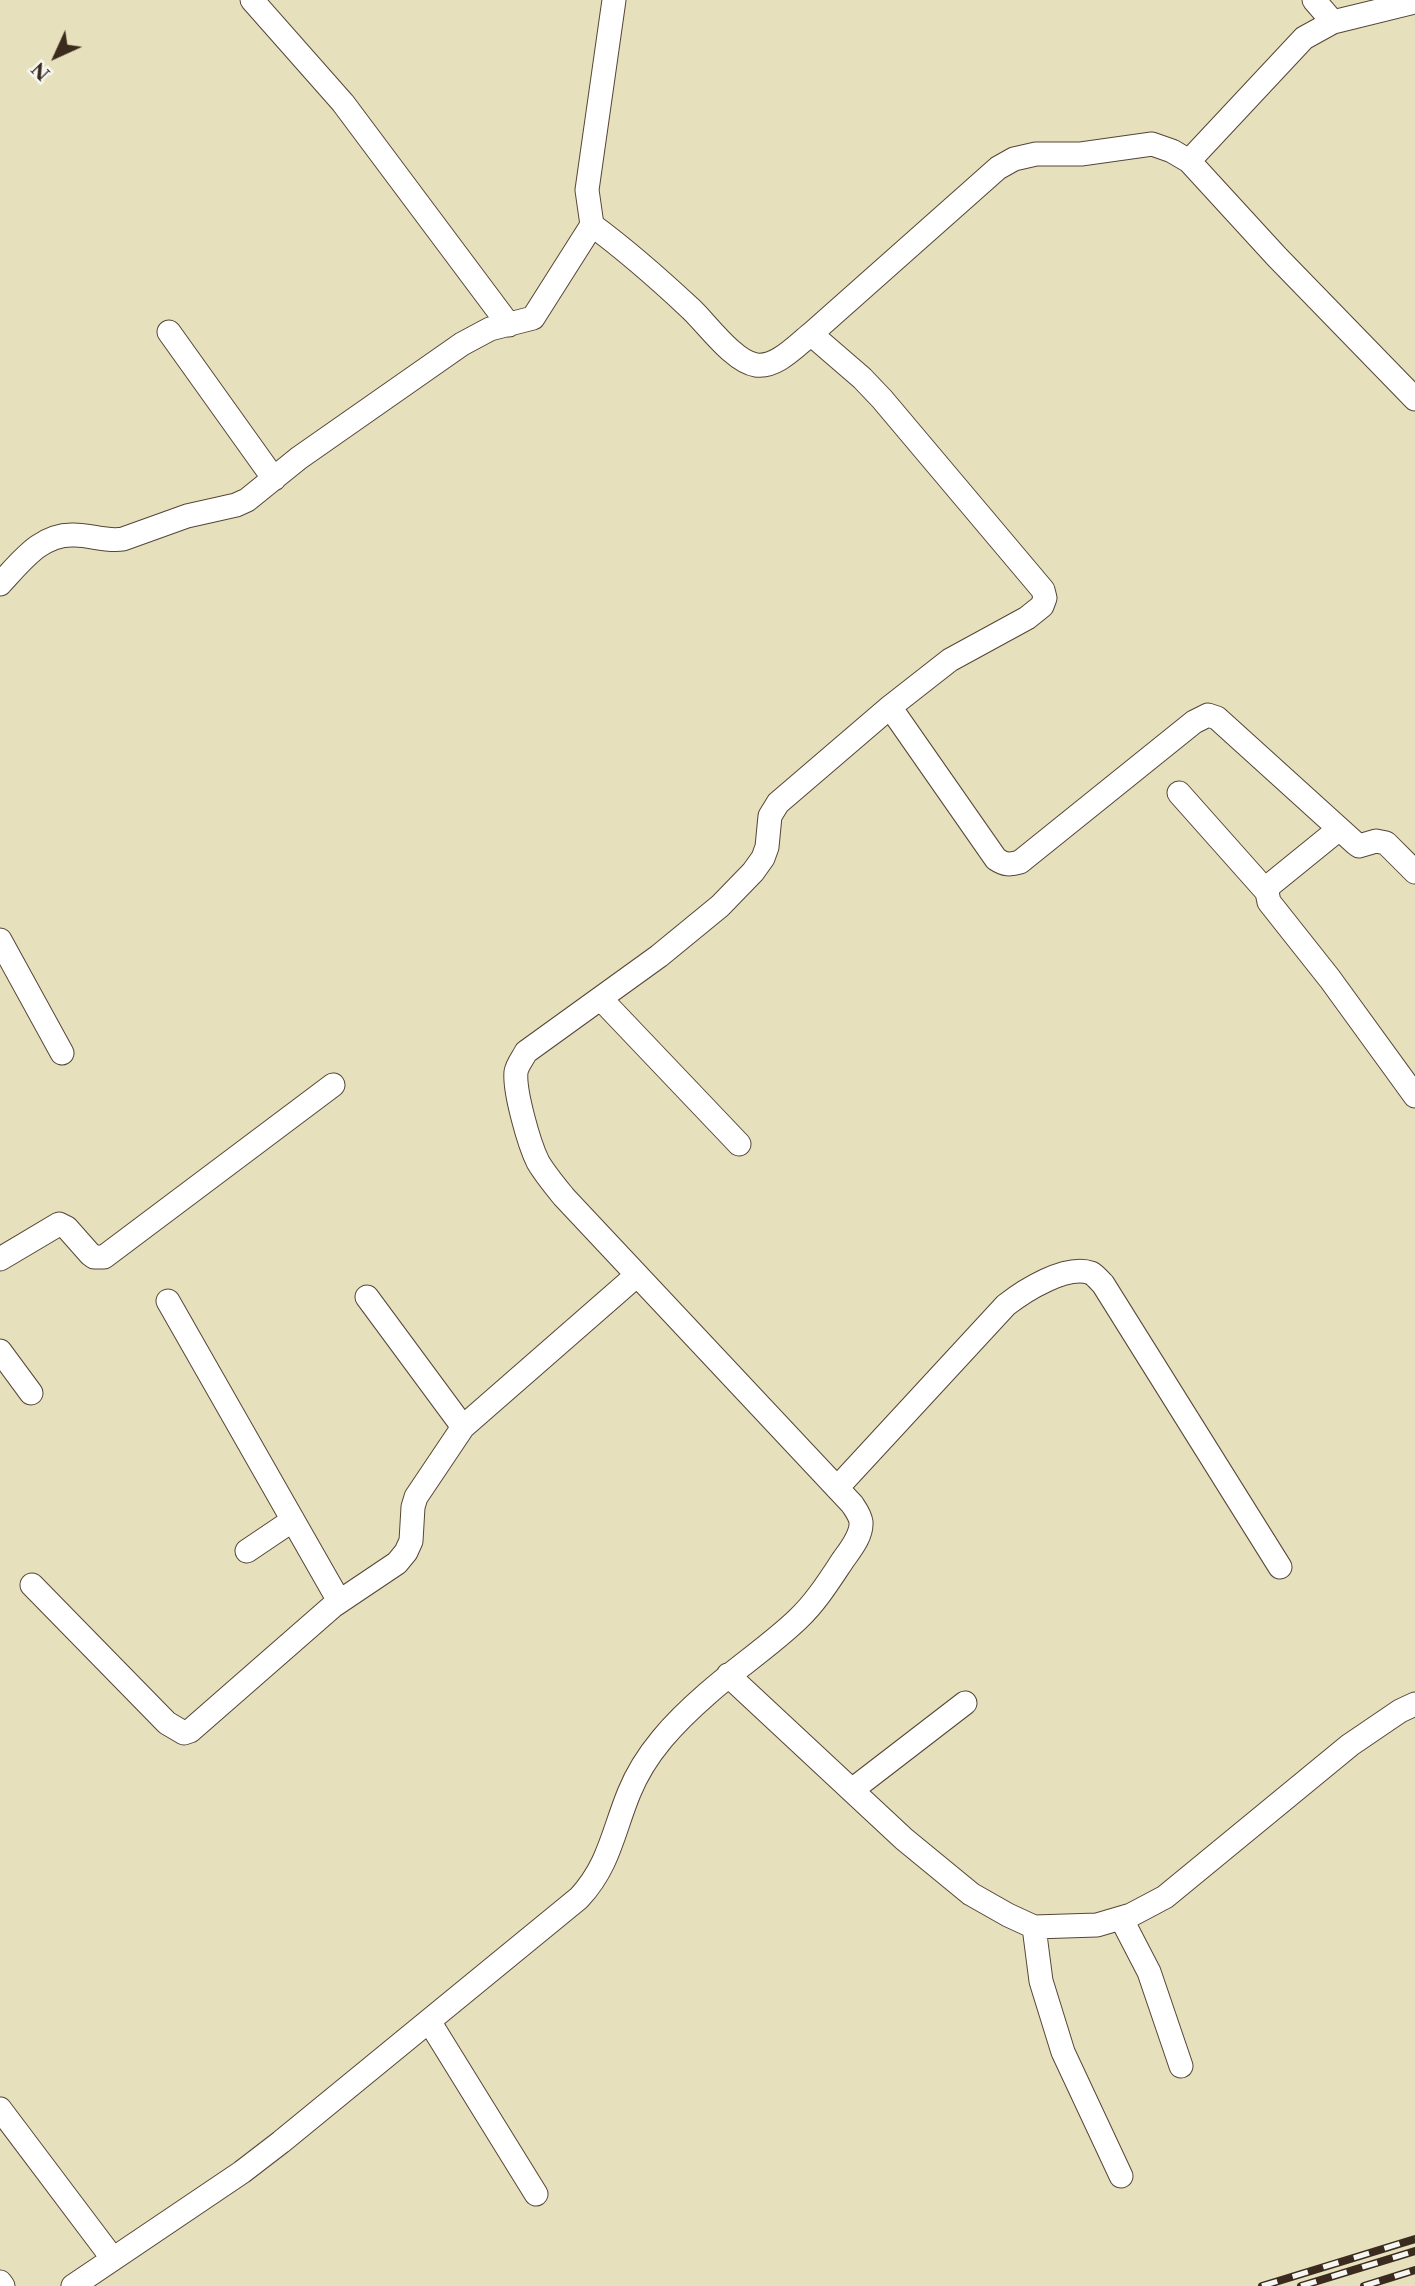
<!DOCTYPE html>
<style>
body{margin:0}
#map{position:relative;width:1415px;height:2286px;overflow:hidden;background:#e7e0bd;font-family:"Libre Caslon Text",serif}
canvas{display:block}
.north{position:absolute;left:21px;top:21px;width:70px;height:70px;-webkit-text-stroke:5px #f6f6f2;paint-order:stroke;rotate:225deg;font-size:19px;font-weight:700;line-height:28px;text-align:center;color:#3b2a1e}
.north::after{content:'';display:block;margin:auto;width:24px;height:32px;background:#3b2a1e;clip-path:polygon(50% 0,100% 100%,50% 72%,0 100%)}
</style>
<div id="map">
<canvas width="1415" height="2286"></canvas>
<div class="north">N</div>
</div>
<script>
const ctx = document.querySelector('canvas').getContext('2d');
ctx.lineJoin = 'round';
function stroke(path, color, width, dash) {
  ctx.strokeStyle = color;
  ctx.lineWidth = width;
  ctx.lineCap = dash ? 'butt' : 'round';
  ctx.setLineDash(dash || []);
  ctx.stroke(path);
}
const minor = new Path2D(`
 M252,0L343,103L509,325
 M1314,0L1333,22
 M1189,161L1304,38L1333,22L1415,2
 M592,225L587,190L614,0
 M169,332L274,479
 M0,584C21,562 41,533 75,535C91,535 107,542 123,539L187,516L236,505L247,500L299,458L462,344L490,329L533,318L592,225C626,250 660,280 691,309C707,324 734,362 756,365C776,368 796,346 811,334L998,168L1014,159L1036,154H1081L1152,144L1172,151L1189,161L1277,257L1415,399
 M890,707L996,859C1005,865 1010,865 1020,862L1194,722L1208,715L1217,718L1355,843L1359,846L1376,841L1386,843L1415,872
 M1179,793L1267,892
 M1339,829L1270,885L1267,892L1269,902L1330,979L1415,1096
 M0,940L62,1053
 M601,999L739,1144
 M0,1259L59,1224L67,1228L90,1254L94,1257H104L333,1085
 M367,1297L463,1427
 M168,1301L339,1601
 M0,1351L31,1393
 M837,1488L1006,1305C1024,1291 1066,1264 1091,1273C1095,1275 1099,1280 1103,1284L1280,1567
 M247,1551L293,1520
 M32,1585L167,1723L184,1733L190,1731L333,1606L397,1563L406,1552L411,1541L413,1507L416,1497L463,1427L637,1275
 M728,1675L904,1839L971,1894L1008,1915L1034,1927L1097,1925L1131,1915L1165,1897L1350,1745L1400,1711L1415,1704
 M852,1790L965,1703
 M1121,1918L1149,1972L1181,2066
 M1034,1927L1041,1981L1063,2052L1121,2176
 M429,2021L536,2194
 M0,2109L113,2259
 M0,2282L3,2286
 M73,2286L242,2172L281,2142L579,1898C609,1866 613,1832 629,1793C645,1753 675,1722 707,1694C736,1668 770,1646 798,1619C816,1602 829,1581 843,1560C850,1550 862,1536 861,1522C860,1515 856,1510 852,1504L564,1197C555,1186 545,1174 538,1162C529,1144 514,1091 516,1072C517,1065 523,1058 526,1052L659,956L720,906L753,872L763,858L767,847L770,816L778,803L890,707L950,660L1027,618L1042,606L1045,598L1043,590L882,399L862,378L811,334`);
const rail = new Path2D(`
 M1262,2286L1415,2239
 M1301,2286L1415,2251
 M1364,2286L1415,2270`);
stroke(minor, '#554536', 25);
stroke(minor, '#fff', 23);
stroke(rail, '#3b2a1e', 8);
stroke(rail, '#f6f6f2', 5, [16]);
</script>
